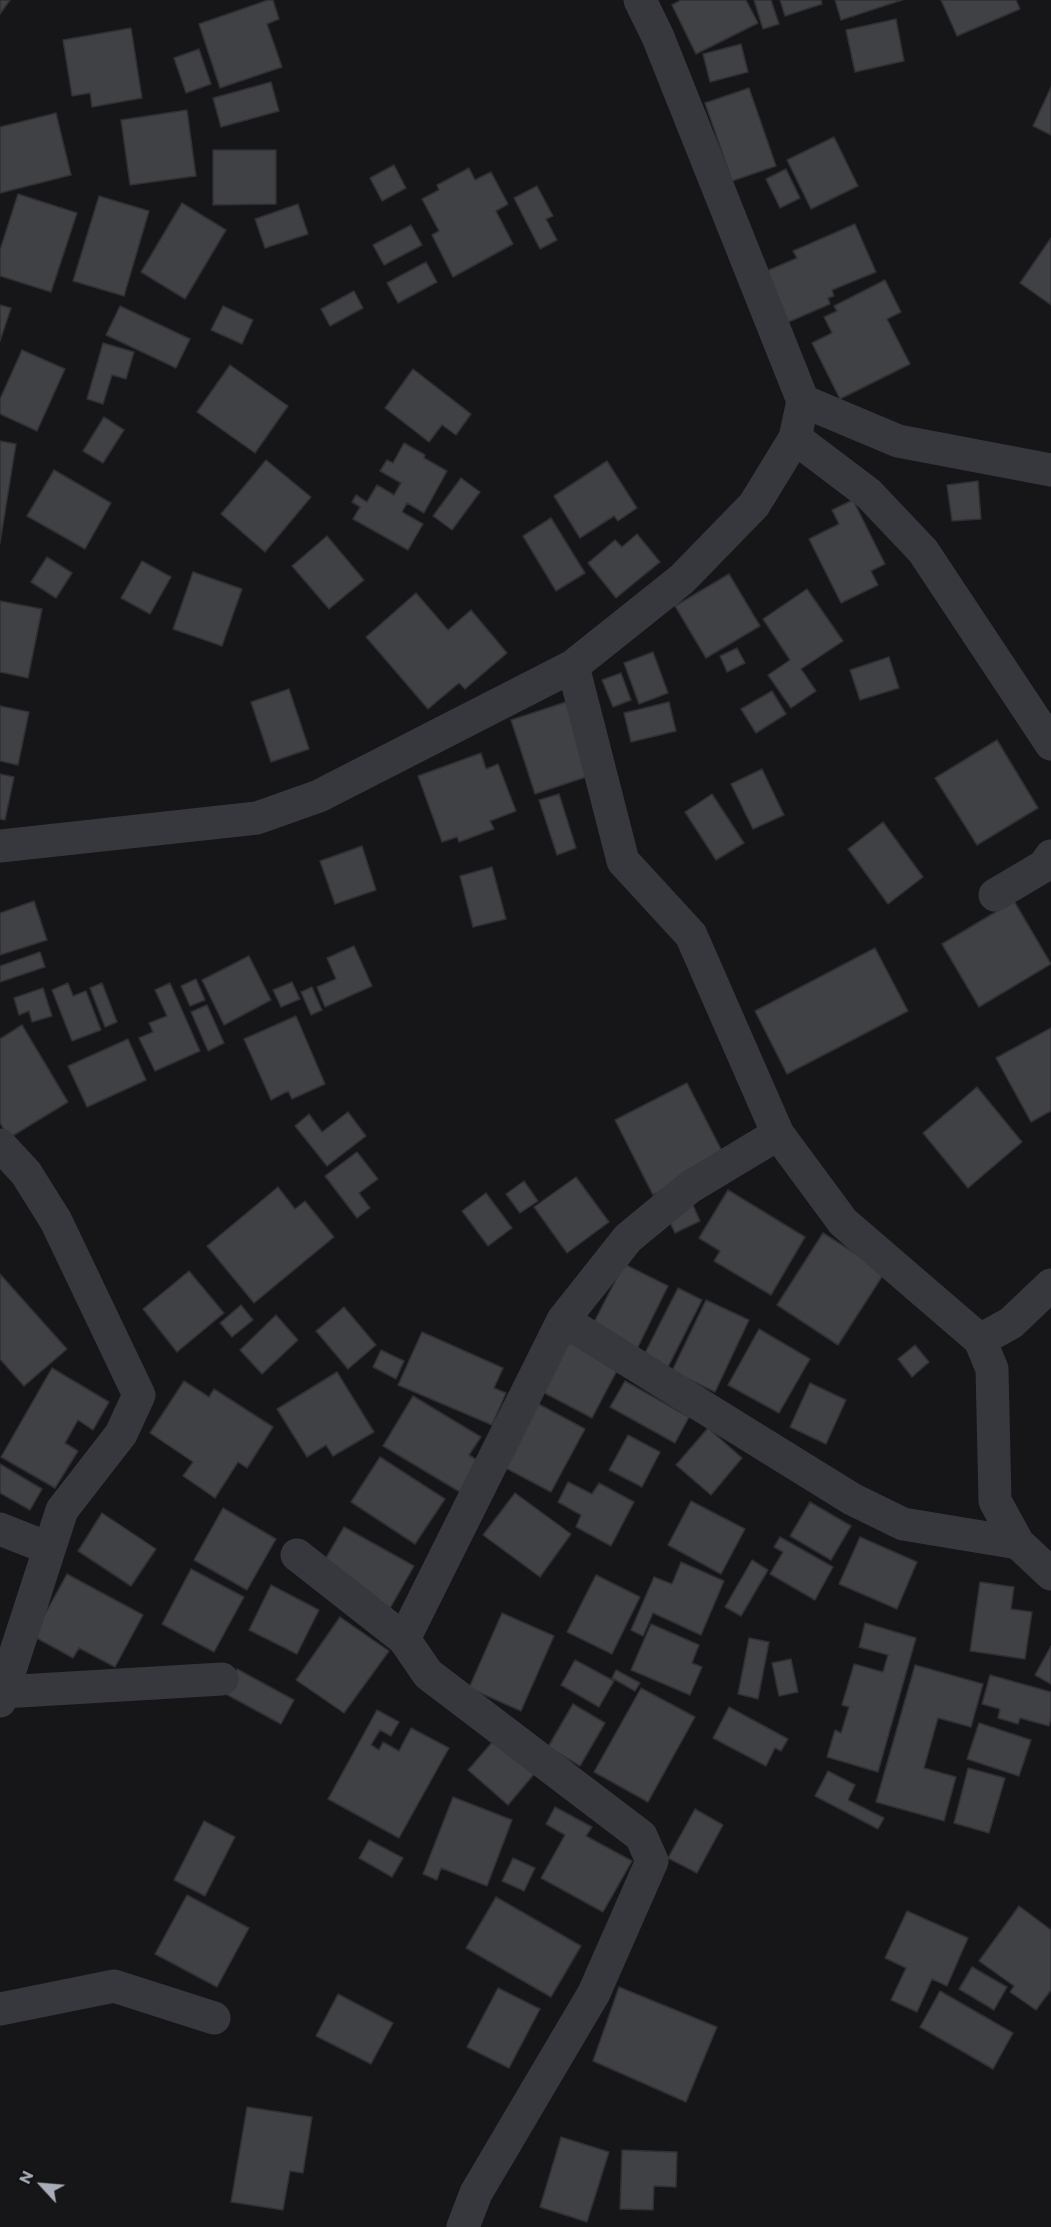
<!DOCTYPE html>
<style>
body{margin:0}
#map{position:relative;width:1051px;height:2227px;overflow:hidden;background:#161618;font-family:Commissioner,sans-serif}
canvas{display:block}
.north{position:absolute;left:12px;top:2155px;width:60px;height:60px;-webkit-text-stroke:4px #111113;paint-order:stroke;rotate:296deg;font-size:16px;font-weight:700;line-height:24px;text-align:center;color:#a8adb8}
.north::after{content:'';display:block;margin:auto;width:21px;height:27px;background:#a8adb8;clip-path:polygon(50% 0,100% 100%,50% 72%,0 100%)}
</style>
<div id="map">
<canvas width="1051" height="2227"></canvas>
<div class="north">N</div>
</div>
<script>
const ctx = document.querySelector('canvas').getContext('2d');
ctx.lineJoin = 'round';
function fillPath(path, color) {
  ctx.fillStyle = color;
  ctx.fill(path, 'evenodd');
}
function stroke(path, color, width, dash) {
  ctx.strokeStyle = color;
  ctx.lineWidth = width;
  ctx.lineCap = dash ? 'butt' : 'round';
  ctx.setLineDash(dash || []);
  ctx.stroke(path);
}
const building = new Path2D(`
 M0,0H10L0,14Z
 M268,0H273L279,19L267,24L282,67L220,88L199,24Z
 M681,0H746L758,23L696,54L672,5Z
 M754,0H771L779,24L763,29Z
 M780,0H821L822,4L785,16Z
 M835,0H902L841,20Z
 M941,0H1016L1020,9L957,36Z
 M896,19L904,61L855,72L846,30Z
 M131,28L142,98L92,107L90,93L72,96L63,40Z
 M741,44L748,72L710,82L703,54Z
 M199,49L211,84L186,93L174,58Z
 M271,82L279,111L221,127L213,98Z
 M1051,87V135L1033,126Z
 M749,88L776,166L732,181L705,103Z
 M187,110L196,176L130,185L121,120Z
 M56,113L71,175L0,193V127Z
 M834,137L858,186L811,209L787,160Z
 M213,150H276V204L213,205Z
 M394,165L406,188L382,201L370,178Z
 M469,168L475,180L491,172L508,204L496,211L513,244L453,277L432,235L439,231L422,199L439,190L437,185Z
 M786,169L800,198L780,208L766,179Z
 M537,186L553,216L546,219L557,240L540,249L514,198Z
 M18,194L77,213L51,292L0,276V250Z
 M99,196L149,211L124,296L73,281Z
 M182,203L226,230L185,299L141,272Z
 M298,204L308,234L265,248L255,219Z
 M855,224L876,272L832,290L834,296L828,298L830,304L786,323L764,272L797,258L793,251Z
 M411,225L422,245L384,265L373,245Z
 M1051,238V305L1020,283Z
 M426,262L437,282L398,303L387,283Z
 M885,280L901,312L887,319L910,364L840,399L812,343L832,333L824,317L837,311L834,306Z
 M354,291L363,308L330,326L321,309Z
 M0,305L11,308L0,341Z
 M120,306L190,339L176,368L106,335Z
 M223,306L253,320L242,344L211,330Z
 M103,343L134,352L126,379L112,375L103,404L87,399Z
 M22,350L65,369L37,431L0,414V399Z
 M230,365L288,406L255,453L197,412Z
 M413,369L471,414L456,435L442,425L429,442L385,408Z
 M104,417L124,430L103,463L83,451Z
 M0,441L16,444L0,543Z
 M404,443L425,455L424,458L447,471L424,513L407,503L402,512L423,524L408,550L353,519L360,507L352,502L356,495L367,502L377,485L394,495L401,483L380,471L387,460L393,463Z
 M266,460L311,497L265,552L221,514Z
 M607,461L637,508L618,521L614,516L580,538L554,496Z
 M54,470L111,503L85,549L27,516Z
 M461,478L480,492L452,530L433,516Z
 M978,481L981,519L952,521L947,485Z
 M853,500L885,564L871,571L878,585L841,603L809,539L839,524L832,510Z
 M551,518L585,573L556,591L523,536Z
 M637,534L660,562L616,598L588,563L615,540L622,547Z
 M327,536L364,580L329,609L292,566Z
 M47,557L72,573L56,598L31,582Z
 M142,561L171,577L150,614L121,598Z
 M193,572L242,589L222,646L173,629Z
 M729,574L760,626L706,658L675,606Z
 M807,589L843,641L801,669L816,691L791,708L768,675L790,660L763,619Z
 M416,593L448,630L471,610L507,653L465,689L459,683L428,709L366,637Z
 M0,601L42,609L28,678L0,672Z
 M737,648L745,663L727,672L720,656Z
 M653,652L668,693L639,704L624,663Z
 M889,657L899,688L860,700L850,670Z
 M621,673L631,700L613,707L602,680Z
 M289,689L309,749L271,762L251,702Z
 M772,691L786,714L756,733L741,709Z
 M566,702L589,776L535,794L511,720Z
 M669,702L676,731L631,742L624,713Z
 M0,706L29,712L18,765L0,761Z
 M997,740L1038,808L977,845L935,778Z
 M481,753L486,769L498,764L516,811L490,821L494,829L459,842L457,837L442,842L418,776Z
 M762,769L784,815L753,829L731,784Z
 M0,774L14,777L5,820L0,819Z
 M559,794L576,848L557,855L539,800Z
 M712,794L744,843L716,860L685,812Z
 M883,822L923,877L888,904L848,849Z
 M362,846L376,890L335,904L320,861Z
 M492,867L506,919L473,927L460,876Z
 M34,901L47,940L0,955V913Z
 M1014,901L1051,964L979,1007L942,944Z
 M354,946L372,986L325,1007L317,987L336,979L327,958Z
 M875,948L908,1011L787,1074L755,1011Z
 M40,952L45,967L0,982V966Z
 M249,956L271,1000L224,1025L202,980Z
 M196,979L205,1000L190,1006L181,986Z
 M292,982L300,999L281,1007L273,990Z
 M68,983L73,996L86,991L101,1030L72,1041L52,990Z
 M102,983L117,1022L105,1027L90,988Z
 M170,983L200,1051L155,1071L139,1038L153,1032L149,1023L167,1016L155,990Z
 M312,987L322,1010L311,1015L301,992Z
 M43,988L52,1016L32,1022L29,1011L19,1015L14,998Z
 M207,1005L224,1043L208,1051L191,1012Z
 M296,1016L325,1084L292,1099L288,1091L271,1100L244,1039Z
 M22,1025L68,1102L9,1138L0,1123V1039Z
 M1051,1028V1111L1031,1122L996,1058Z
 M128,1039L146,1080L87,1107L68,1066Z
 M687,1083L725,1157L653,1195L615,1120Z
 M977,1087L1022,1142L968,1188L923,1133Z
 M348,1112L366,1136L327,1166L295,1126L309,1114L322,1132Z
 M357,1152L378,1179L359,1193L370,1208L357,1218L325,1176Z
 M576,1177L609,1222L567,1253L534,1207Z
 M524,1181L538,1201L520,1213L506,1194Z
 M278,1187L295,1209L305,1201L334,1237L254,1303L207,1246Z
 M728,1190L805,1237L771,1295L714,1261L720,1251L699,1238Z
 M486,1193L512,1228L488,1246L462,1211Z
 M693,1205L700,1221L675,1233L668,1218Z
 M823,1233L885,1272L838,1345L777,1305Z
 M624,1264L668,1286L635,1353L590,1330Z
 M189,1271L224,1313L177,1352L143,1309Z
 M0,1274L67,1349L24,1386L0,1359Z
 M678,1288L702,1300L668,1367L644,1355Z
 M706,1300L749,1320L715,1392L672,1371Z
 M241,1305L253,1320L232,1337L220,1323Z
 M344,1307L376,1345L348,1369L316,1331Z
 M276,1315L298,1340L262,1374L240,1350Z
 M759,1329L810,1359L779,1413L728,1385Z
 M422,1332L503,1368L494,1388L506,1393L492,1425L398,1385Z
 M566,1334L621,1363L592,1418L537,1389Z
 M915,1345L929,1362L912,1377L898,1359Z
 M381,1350L404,1361L396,1379L373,1367Z
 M52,1368L109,1402L93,1430L78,1420L65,1443L78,1451L55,1488L1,1457Z
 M337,1372L374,1432L333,1456L326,1445L307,1457L277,1409Z
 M184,1381L209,1397L214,1389L273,1427L247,1468L238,1462L215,1498L183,1476L193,1462L150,1433Z
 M625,1381L689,1417L675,1443L610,1407Z
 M810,1383L846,1400L826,1444L790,1427Z
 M413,1396L481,1437L469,1455L483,1464L465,1495L383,1446Z
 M533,1401L585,1429L551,1492L500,1465Z
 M708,1428L742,1458L711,1495L676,1465Z
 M628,1435L660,1452L642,1487L609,1470Z
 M380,1457L445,1499L415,1544L351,1502Z
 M0,1464L42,1489L30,1510L0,1493Z
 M568,1482L592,1494L599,1483L634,1502L611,1546L576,1527L581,1515L558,1502Z
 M515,1493L571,1534L540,1577L483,1535Z
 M691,1501L745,1529L721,1574L668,1545Z
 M810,1502L851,1526L831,1560L790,1536Z
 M223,1508L276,1539L247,1590L194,1560Z
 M102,1513L156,1549L131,1586L78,1551Z
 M344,1527L414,1566L389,1610L319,1570Z
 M780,1537L833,1567L815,1600L770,1574L783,1552L774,1547Z
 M860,1537L917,1562L897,1609L839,1584Z
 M752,1560L768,1570L741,1616L725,1607Z
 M681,1562L724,1581L701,1635L653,1613L643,1636L631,1630L654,1577L672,1584Z
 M191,1569L244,1597L214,1652L162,1624Z
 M67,1574L143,1615L115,1667L79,1648L73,1658L33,1636Z
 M596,1575L640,1597L612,1654L567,1632Z
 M980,1582L1014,1587L1011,1609L1032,1612L1025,1659L970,1651Z
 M271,1585L319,1610L297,1654L249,1630Z
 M502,1613L554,1636L521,1711L469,1688Z
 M340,1617L389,1651L344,1713L296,1680Z
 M865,1623L916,1638L878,1772L827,1757L835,1730L841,1733L849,1707L842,1705L854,1664L883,1672L888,1655L859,1647Z
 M651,1624L699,1645L692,1663L702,1667L690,1695L631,1670Z
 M749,1638L769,1642L758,1699L738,1694Z
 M1051,1646V1684L1035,1675Z
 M791,1659L798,1692L779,1696L772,1663Z
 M575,1660L614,1681L599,1707L561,1685Z
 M915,1665L983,1684L971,1727L938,1718L924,1768L956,1777L944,1821L876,1802Z
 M237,1669L294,1700L281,1724L224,1693Z
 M616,1670L640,1683L635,1691L612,1678Z
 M990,1675L1051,1692V1718L1049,1726L1020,1718L1018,1724L998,1718L1000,1709L982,1704Z
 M641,1688L695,1717L648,1802L594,1772Z
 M573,1704L605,1723L580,1766L548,1747Z
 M729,1707L788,1739L781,1751L775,1748L766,1766L713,1738Z
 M377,1710L399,1722L391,1736L380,1730L371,1745L379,1750L383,1742L399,1751L411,1728L449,1748L399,1838L328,1799Z
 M979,1723L1031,1740L1019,1776L967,1759Z
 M495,1739L535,1773L508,1805L468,1770Z
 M968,1768L1005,1778L989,1833L954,1823Z
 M828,1771L855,1785L848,1800L884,1818L878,1829L815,1796Z
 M453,1797L512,1820L487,1886L441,1868L437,1880L423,1874Z
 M555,1807L592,1827L586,1836L632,1861L603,1912L541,1878L565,1835L546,1824Z
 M695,1809L723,1825L697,1873L668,1858Z
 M204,1821L235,1837L205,1896L174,1880Z
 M369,1840L403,1858L392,1877L359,1858Z
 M513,1858L535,1868L524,1891L502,1881Z
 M187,1895L249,1928L217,1987L155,1954Z
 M496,1897L581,1946L551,1997L466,1948Z
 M1019,1906L1051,1930V1990L1036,2010L1010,1992L1014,1986L979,1961Z
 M907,1911L968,1938L947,1986L932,1979L917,2012L891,2000L906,1968L885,1958Z
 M972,1967L1007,1987L994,2010L959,1989Z
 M619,1987L717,2027L686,2102L593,2061Z
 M498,1988L540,2009L509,2068L467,2047Z
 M940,1991L1013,2033L993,2069L920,2027Z
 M338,1994L393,2023L371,2064L316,2036Z
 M247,2107L312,2117L303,2173L290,2171L283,2210L231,2202Z
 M561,2137L609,2152L587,2222L540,2207Z
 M622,2150L677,2152L676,2187L654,2186L653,2210L620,2209Z`);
const minor = new Path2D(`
 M803,401L898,441L1051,470
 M795,438L869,494L923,551L1051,744
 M573,666L623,861L691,935L778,1134L843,1222L980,1340L992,1369L995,1501L1018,1543L1051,1574
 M0,846L257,818L319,796L573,666L682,579L754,505L795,438L803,401L658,37L640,0
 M995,895L1044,866L1051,856
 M0,1145L26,1173L56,1221L139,1395L121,1434L62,1510L0,1701
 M563,1320L852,1499L903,1524L1018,1543
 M980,1340L1011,1323L1051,1285
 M0,1529L48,1548
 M297,1555L404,1639
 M3,1692L222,1679
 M0,2009L114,1986L214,2018
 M463,2227L476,2193L594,1993L652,1861L641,1836L428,1674L404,1639L563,1320L628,1238L690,1187L778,1134`);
fillPath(building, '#404145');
stroke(building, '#303034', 1.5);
stroke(minor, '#37383d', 33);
</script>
